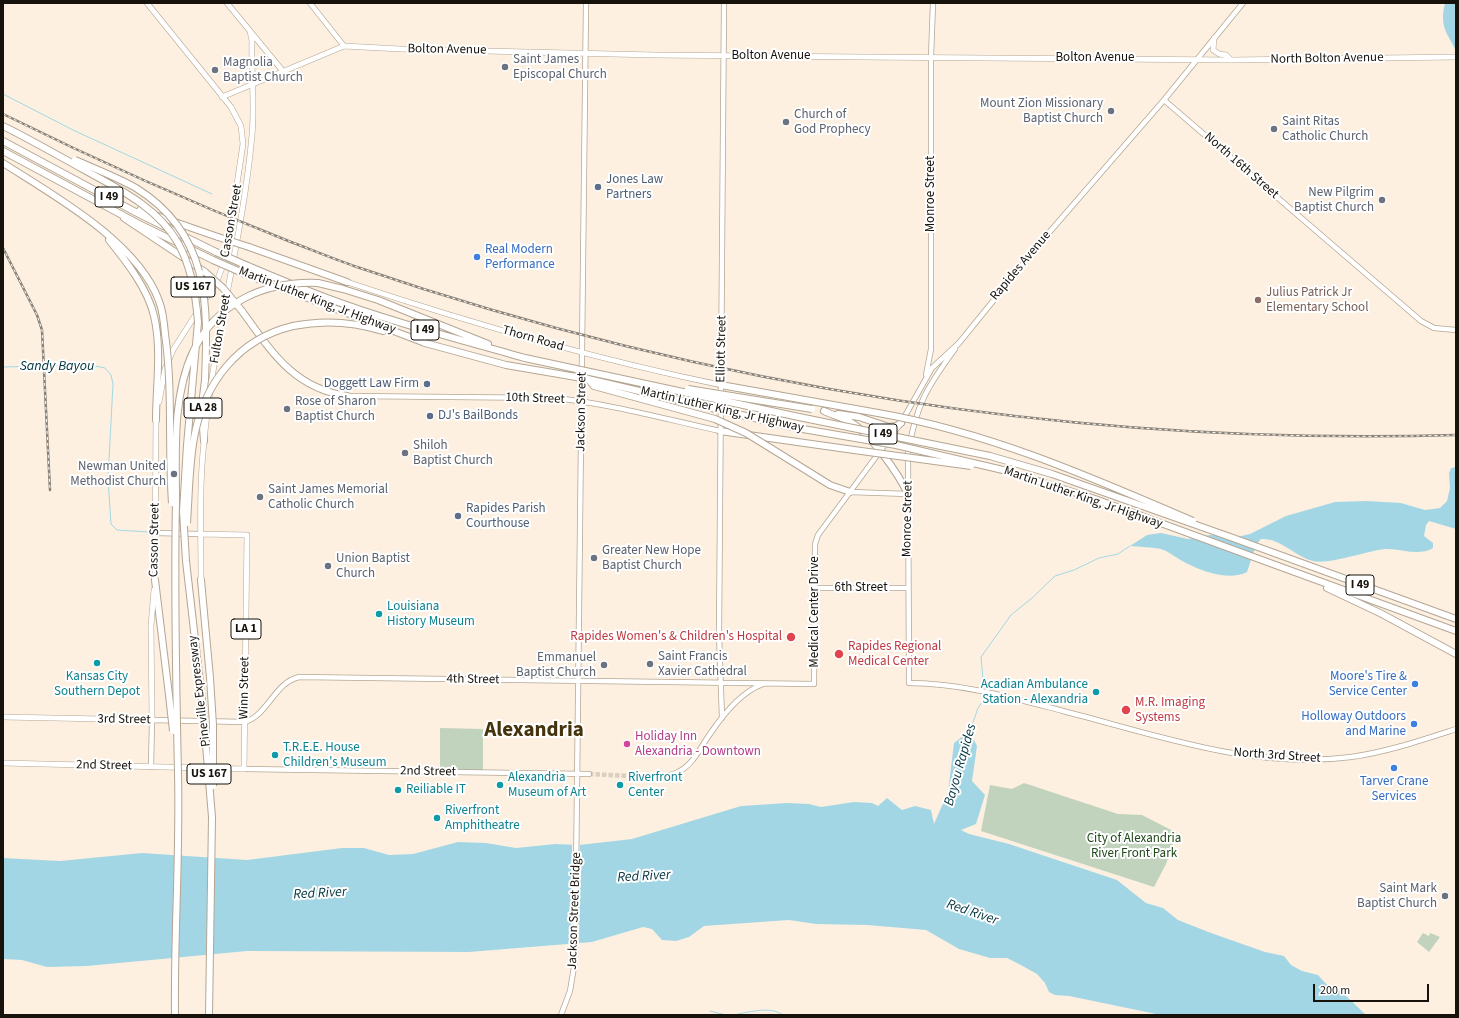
<!DOCTYPE html>
<style>
body{margin:0}
#map{position:relative;width:1459px;height:1018px;overflow:hidden;background:#fdf0e0;font-family:"Source Sans 3",sans-serif}
canvas{display:block}
.frame{position:absolute;inset:0;border:4px solid #17120b;pointer-events:none}
.scale{position:absolute;left:1313px;top:984px;width:116px;height:18px;box-sizing:border-box;border:2px solid #17120b;border-top:0;padding-left:5px;font-size:12px;line-height:14px;white-space:nowrap;color:#17120b;-webkit-text-stroke:3px #fff;paint-order:stroke}
</style>
<div id="map">
<canvas width="1459" height="1018"></canvas>
<div class="frame"></div>
<div class="scale">200 m</div>
</div>
<script>
const ctx = document.querySelector('canvas').getContext('2d');
ctx.lineJoin = 'round';
function fillPath(path, color) {
  ctx.fillStyle = color;
  ctx.fill(path, 'evenodd');
}
function stroke(path, color, width, dash) {
  ctx.strokeStyle = color;
  ctx.lineWidth = width;
  ctx.lineCap = dash ? 'butt' : 'round';
  ctx.setLineDash(dash || []);
  ctx.stroke(path);
}
function write(font, color, halo, rows, align = 'center') {
  ctx.font = font + ' "Source Sans 3",sans-serif';
  ctx.lineWidth = 4;
  ctx.setLineDash([]);
  ctx.textBaseline = 'middle';
  ctx.strokeStyle = halo;
  ctx.fillStyle = color;
  for (const [text, x, y, turn = 0] of rows) {
    ctx.save();
    ctx.translate(x, y);
    ctx.rotate((+turn || 0) * Math.PI / 180);
    ctx.textAlign = isNaN(turn) ? turn : align;
    if (halo) ctx.strokeText(text, 0, 0);
    ctx.fillText(text, 0, 0);
    ctx.restore();
  }
}
const green = new Path2D(`
 M440,728L483,729V772L440,771Z
 M1024,783L1118,814L1142,815L1177,833L1166,864L1154,887L981,831L990,785L1012,789Z
 M1423,933L1429,936L1430,933L1440,937L1429,952L1417,942Z`);
const water = new Path2D(`
 M1445,3H1456V53C1455,47 1451,42 1448,36C1442,25 1442,15 1445,3Z
 M1456,467V529L1429,521L1426,525L1424,536L1433,543V548C1418,557 1401,548 1385,549C1367,551 1328,565 1313,561C1294,556 1281,538 1261,539L1256,545L1247,572C1230,581 1204,572 1188,564C1179,560 1170,552 1161,549C1151,547 1140,547 1130,546L1147,535L1161,533L1188,539L1210,535L1237,537L1250,534L1286,516L1335,502L1367,501L1401,503L1425,510L1440,508L1447,501L1450,488L1449,473L1451,468Z
 M966,730L974,732L973,738L977,746L972,781L985,795L976,824L961,830L969,834L1009,844L1117,880L1146,903L1163,908L1178,920L1211,933L1265,952L1284,956L1291,965L1302,971L1318,975L1328,986L1343,993L1366,1015H1161L1069,996L1055,995L1049,992L1045,983L1037,974L1019,964L1007,958H990L959,949L926,930L867,925L816,924L789,920L704,926L689,937L676,941L662,940L652,929L643,927L592,942L469,952L247,951L87,966L47,967L22,960L3,959V858L60,861L142,853L247,860L342,848H364L389,855L413,854L458,842L486,843L516,848L555,844L579,845L632,839L741,806L787,803L809,804L821,807L854,802L872,803L878,806L887,798L902,810L915,806L931,810L934,824L948,792L954,743L963,736Z`);
const pier = new Path2D(`
 M572,843H580L579,945L571,946Z`);
const stream = new Path2D(`
 M3,94L73,130L212,194
 M3,367L90,365L105,368L111,375L113,384L108,478L111,524L117,530L148,532
 M984,691L981,657L1011,615L1032,598L1055,576L1074,570L1099,558L1118,554L1130,546
 M970,731L978,708L984,699V694
 M710,1011L726,1015
 M733,1015C747,1013 770,1005 783,1015`);
const secondaryTunnel = new Path2D(`
 M589,774L651,777`);
const secondary = new Path2D(`
 M310,3L344,46
 M1164,100L1421,321L1434,328L1456,330
 M347,282C470,323 594,359 721,385
 M955,349C927,387 916,405 908,453L909,683C961,683 1013,698 1063,711C1157,735 1252,770 1351,757C1387,752 1422,740 1456,729
 M926,375L931,349V57L933,3
 M347,396L555,398C611,404 665,419 720,431
 M850,492L908,494
 M155,533L201,534
 M814,588H908
 M722,718L719,634L724,3
 M151,767L152,720L245,722C269,714 274,683 299,677L814,684L815,544L818,535L901,423L932,368L959,343L1040,243L1164,100L1243,3
 M244,769L589,774
 M651,777C660,776 670,777 678,772C693,765 700,748 710,734C722,716 741,692 763,684
 M561,1015L570,991L575,961L586,3`);
const primary = new Path2D(`
 M147,3L231,107L241,126L243,144L226,257L217,281L173,350L165,369L159,402
 M227,3L282,70
 M1214,38L1213,50L1219,54L1226,55L1231,60
 M222,97L344,46L400,49L655,55L862,57L1231,60L1456,57
 M201,580C201,534 199,488 204,442C213,339 243,238 252,135C255,104 251,72 252,41L250,31
 M155,582L156,416
 M3,717L152,720L151,626L154,590
 M3,763L244,769L247,535L201,534`);
const highway = new Path2D(`
 M3,126L13,131
 M3,141L141,215L216,252
 M3,151L137,223L213,260
 M3,163C53,195 138,242 159,301C163,311 164,322 165,334
 M140,210L218,237
 M124,218L205,272
 M109,240C126,261 148,289 154,316C162,349 156,387 156,420
 M249,247L347,282
 M248,266C274,277 300,288 327,298C391,322 459,339 525,358
 M245,274L425,343
 M318,283L343,289L378,300L488,344
 M242,311C271,351 293,388 347,396
 M293,326C322,320 354,322 383,331
 M721,385L878,413
 M202,405L205,380
 M824,411C832,415 842,417 850,422C870,433 898,473 908,494
 M202,414L204,441
 M838,414L859,417L889,427L897,426L901,423
 M720,431L854,450
 M772,449L830,485L850,492
 M1003,470L1095,499L1456,631
 M1233,538L1456,619
 M155,580L169,695
 M201,580L210,678
 M1327,588L1382,614L1456,654`);
const rail = new Path2D(`
 M3,114C96,160 190,202 286,240C310,249 333,259 357,267C710,388 1083,446 1456,435
 M3,248L37,315L42,330L50,490`);
const highwayBridge = new Path2D(`
 M13,131C38,144 63,158 88,172C121,190 158,208 178,243C191,266 196,296 198,322L187,445L183,511L186,561L203,709L212,817L209,1015
 M75,160C95,169 117,177 136,188C210,234 208,303 205,380
 M218,237L249,247
 M216,252L248,266
 M213,260L245,274
 M205,272L223,288L242,311
 M165,334C173,389 168,447 172,503
 M425,343L506,365L588,379L797,428L896,445L1003,470
 M525,358L799,417L990,456L1052,474L1233,538
 M588,379L594,386L715,419L746,433L772,449
 M688,389L812,409
 M878,413C988,432 1091,477 1193,521
 M854,450L971,466
 M187,523C189,495 189,466 194,438C204,383 238,339 293,326
 M210,678L213,725V786
 M169,695L173,731
 M175,1015C174,934 180,853 178,773C176,682 174,592 176,501C176,453 172,397 193,352C216,302 266,281 318,283`);
const markers = [
 [505,67,4,"#6b7280"],
 [215,70,4,"#6b7280"],
 [1111,111,4,"#6b7280"],
 [786,122,4,"#6b7280"],
 [1274,129,4,"#6b7280"],
 [598,187,4,"#5c6f8a"],
 [1382,200,4,"#6b7280"],
 [477,257,4,"#3f7fe0"],
 [1258,300,4,"#8d6e63"],
 [427,384,4,"#5c6f8a"],
 [287,409,4,"#6b7280"],
 [430,416,4,"#5c6f8a"],
 [405,453,4,"#6b7280"],
 [174,474,4,"#6b7280"],
 [260,497,4,"#6b7280"],
 [458,516,4,"#5c6f8a"],
 [594,558,4,"#6b7280"],
 [328,566,4,"#6b7280"],
 [379,614,4,"#0f9aa8"],
 [791,637,5,"#e0444e"],
 [839,654,5,"#e0444e"],
 [97,663,4,"#0f9aa8"],
 [650,664,4,"#6b7280"],
 [604,665,4,"#6b7280"],
 [1415,684,4,"#3f7fe0"],
 [1096,692,4,"#0f9aa8"],
 [1126,710,5,"#e0444e"],
 [1414,724,4,"#3f7fe0"],
 [627,744,4,"#d1479c"],
 [275,755,4,"#0f9aa8"],
 [1394,768,4,"#3f7fe0"],
 [500,785,4,"#0f9aa8"],
 [620,785,4,"#0f9aa8"],
 [398,790,4,"#0f9aa8"],
 [437,818,4,"#0f9aa8"],
 [1445,896,4,"#6b7280"]
];
const shields = [
 [109,197,28],
 [193,287,44],
 [425,330,28],
 [203,408,38],
 [883,434,28],
 [1360,585,28],
 [246,629,30],
 [209,774,44]
];
const shieldNames = [
 ["I 49",109,197],
 ["US 167",193,287],
 ["I 49",425,330],
 ["LA 28",203,408],
 ["I 49",883,434],
 ["I 49",1360,585],
 ["LA 1",246,629],
 ["US 167",209,774]
];
const streetNames = [
 ["Bolton Avenue",447,50,1],
 ["Bolton Avenue",771,56],
 ["Bolton Avenue",1095,58],
 ["North Bolton Avenue",1327,59,-1],
 ["North 16th Street",1241,166,41],
 ["Monroe Street",931,194,-90],
 ["Casson Street",232,221,-80],
 ["Rapides Avenue",1021,266,-50],
 ["Martin Luther King, Jr Highway",317,301,21],
 ["Fulton Street",221,329,-80],
 ["Thorn Road",533,339,16],
 ["Elliott Street",722,349,-89],
 ["10th Street",535,399,2],
 ["Martin Luther King, Jr Highway",722,410,13],
 ["Jackson Street",582,412,-89],
 ["Martin Luther King, Jr Highway",1083,498,19],
 ["Monroe Street",908,519,-89],
 ["Casson Street",155,540,-89],
 ["6th Street",861,588],
 ["Medical Center Drive",815,612,-90],
 ["4th Street",473,680,1],
 ["Winn Street",245,688,-89],
 ["Pineville Expressway",200,691,-97],
 ["3rd Street",124,720,1],
 ["North 3rd Street",1277,756,4],
 ["2nd Street",104,766,1],
 ["2nd Street",428,772,1],
 ["Jackson Street Bridge",575,911,-88]
];
const worshipNames = [
 ["Saint James",513,60],
 ["Episcopal Church",513,75],
 ["Magnolia",223,63],
 ["Baptist Church",223,78],
 ["Mount Zion Missionary",1103,104,"right"],
 ["Baptist Church",1103,119,"right"],
 ["Church of",794,115],
 ["God Prophecy",794,130],
 ["Saint Ritas",1282,122],
 ["Catholic Church",1282,137],
 ["New Pilgrim",1374,193,"right"],
 ["Baptist Church",1374,208,"right"],
 ["Rose of Sharon",295,402],
 ["Baptist Church",295,417],
 ["Shiloh",413,446],
 ["Baptist Church",413,461],
 ["Newman United",166,467,"right"],
 ["Methodist Church",166,482,"right"],
 ["Saint James Memorial",268,490],
 ["Catholic Church",268,505],
 ["Greater New Hope",602,551],
 ["Baptist Church",602,566],
 ["Union Baptist",336,559],
 ["Church",336,574],
 ["Saint Francis",658,657],
 ["Xavier Cathedral",658,672],
 ["Emmanuel",596,658,"right"],
 ["Baptist Church",596,673,"right"],
 ["Saint Mark",1437,889,"right"],
 ["Baptist Church",1437,904,"right"]
];
const serviceNames = [
 ["Jones Law",606,180],
 ["Partners",606,195],
 ["Doggett Law Firm",419,384,"right"],
 ["DJ's BailBonds",438,416],
 ["Rapides Parish",466,509],
 ["Courthouse",466,524]
];
const shopNames = [
 ["Real Modern",485,250,"left"],
 ["Performance",485,265,"left"],
 ["Moore's Tire &",1407,677],
 ["Service Center",1407,692],
 ["Holloway Outdoors",1406,717],
 ["and Marine",1406,732],
 ["Tarver Crane",1394,782,"center"],
 ["Services",1394,797,"center"]
];
const educationNames = [
 ["Julius Patrick Jr",1266,293],
 ["Elementary School",1266,308]
];
const cultureNames = [
 ["Louisiana",387,607],
 ["History Museum",387,622],
 ["Kansas City",97,677,"center"],
 ["Southern Depot",97,692,"center"],
 ["Acadian Ambulance",1088,685,"right"],
 ["Station - Alexandria",1088,700,"right"],
 ["T.R.E.E. House",283,748],
 ["Children's Museum",283,763],
 ["Alexandria",508,778],
 ["Museum of Art",508,793],
 ["Riverfront",628,778],
 ["Center",628,793],
 ["Reiliable IT",406,790],
 ["Riverfront",445,811],
 ["Amphitheatre",445,826]
];
const healthNames = [
 ["Rapides Women's & Children's Hospital",782,637,"right"],
 ["Rapides Regional",848,647],
 ["Medical Center",848,662],
 ["M.R. Imaging",1135,703],
 ["Systems",1135,718]
];
const hotelNames = [
 ["Holiday Inn",635,737],
 ["Alexandria - Downtown",635,752]
];
const parkNames = [
 ["City of Alexandria",1134,839],
 ["River Front Park",1134,854]
];
const waterNames = [
 ["Sandy Bayou",57,367],
 ["Bayou Rapides",961,765,-74],
 ["Red River",644,877,-3],
 ["Red River",320,894,-3],
 ["Red River",972,913,19]
];
const townNames = [
 ["Alexandria",534,731]
];
fillPath(green, '#c1d3bd');
fillPath(water, '#a3d6e5');
fillPath(pier, '#fdf0e0');
stroke(stream, '#a3d6e5', 1);
stroke(secondaryTunnel, '#dacfc0', 4.5, [4.5, 2]);
stroke(secondary, '#b5a693', 6);
stroke(primary, '#b5a693', 6);
stroke(highway, '#b5a693', 8);
stroke(secondary, '#fff', 4.5);
stroke(primary, '#fff', 5);
stroke(highway, '#fff', 6);
stroke(rail, '#8b8277', 2.5);
stroke(rail, '#fff', 1, [3]);
stroke(highwayBridge, '#b5a693', 8, []);
stroke(highwayBridge, '#fff', 6);
for (const [x, y, r, color] of markers) {
  const dot = new Path2D();
  dot.arc(x, y, r, 0, 2 * Math.PI);
  ctx.fillStyle = color;
  ctx.fill(dot);
  stroke(dot, '#fff', 1.5);
}
for (const [x, y, w] of shields) {
  const box = new Path2D();
  box.roundRect(x - w / 2, y - 10, w, 20, 3);
  ctx.fillStyle = '#fff';
  ctx.fill(box);
  stroke(box, '#17120b', 1);
}
write('bold 12px', '#17120b', null, shieldNames);
write('13px', '#17120b', '#fff', streetNames);
write('13px', '#5b616d', '#fff', worshipNames, 'left');
write('13px', '#4e5e75', '#fff', serviceNames, 'left');
write('13px', '#366cbe', '#fff', shopNames, 'right');
write('13px', '#785e54', '#fff', educationNames, 'left');
write('13px', '#0d838f', '#fff', cultureNames, 'left');
write('13px', '#be3a42', '#fff', healthNames, 'left');
write('13px', '#b23c85', '#fff', hotelNames, 'left');
write('13px', '#204718', '#fff', parkNames);
write('italic 14px', '#01333e', '#fff', waterNames);
write('bold 21px', '#44330b', '#fff', townNames);
</script>
